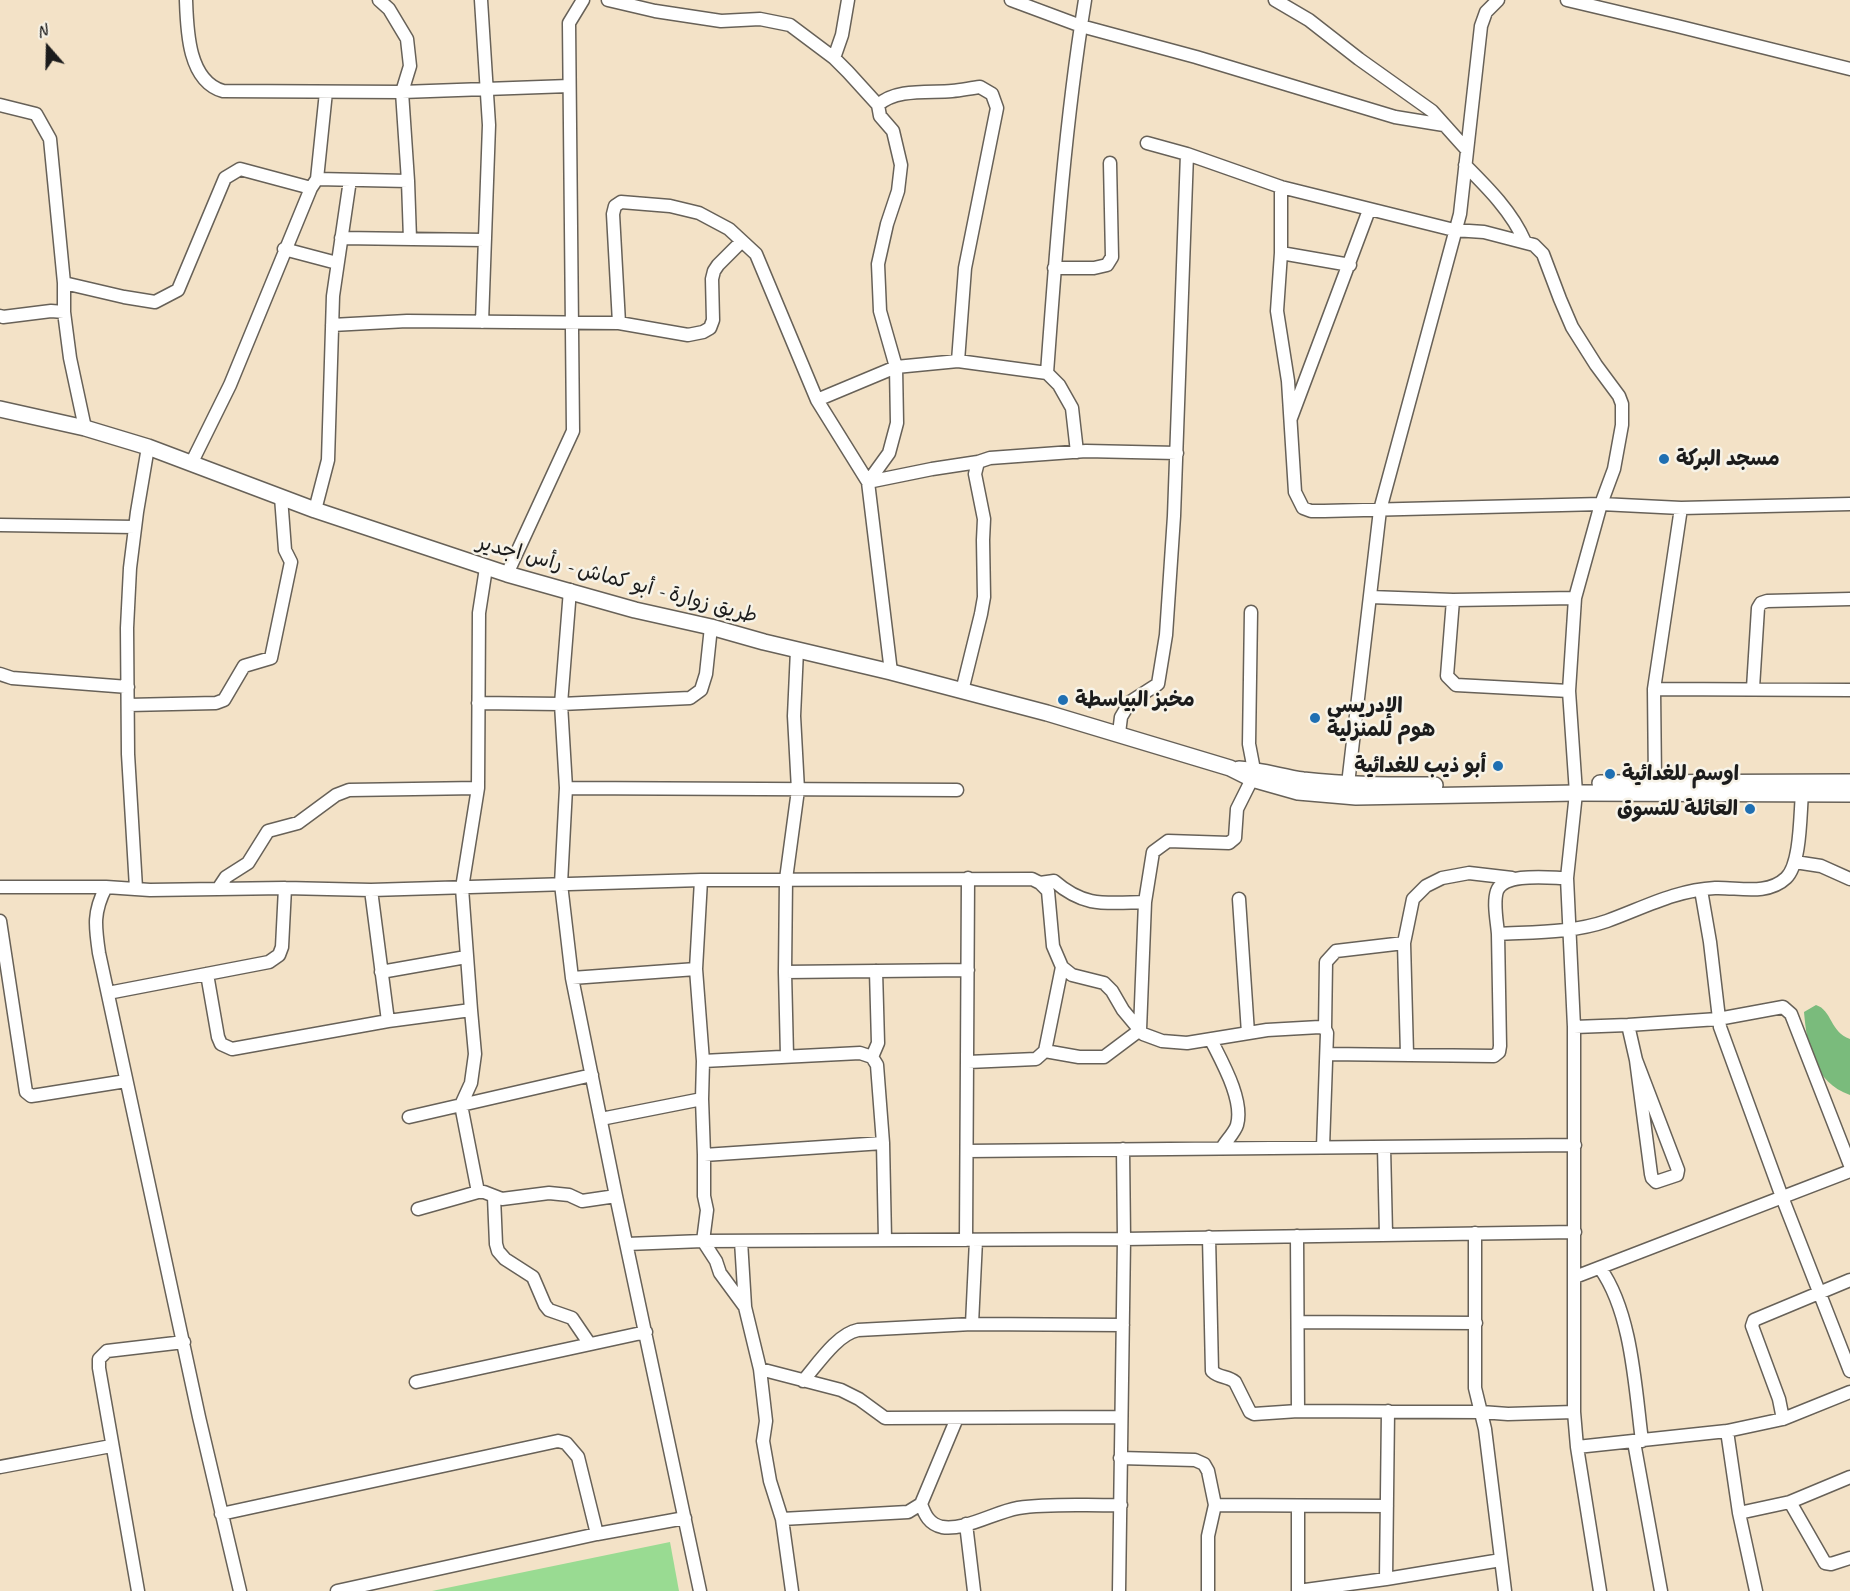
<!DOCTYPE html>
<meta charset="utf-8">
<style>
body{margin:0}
#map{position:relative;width:1850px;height:1591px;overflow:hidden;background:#f3e2c7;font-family:Caveat,sans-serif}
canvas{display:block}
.north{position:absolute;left:18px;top:18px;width:60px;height:60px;-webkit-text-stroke:4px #f7f3e8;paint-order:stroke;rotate:340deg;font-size:16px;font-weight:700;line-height:24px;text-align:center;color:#1c1c1c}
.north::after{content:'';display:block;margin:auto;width:21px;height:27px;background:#1c1c1c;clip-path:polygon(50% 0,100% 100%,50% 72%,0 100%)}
</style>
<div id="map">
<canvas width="1850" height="1591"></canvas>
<div class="north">N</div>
</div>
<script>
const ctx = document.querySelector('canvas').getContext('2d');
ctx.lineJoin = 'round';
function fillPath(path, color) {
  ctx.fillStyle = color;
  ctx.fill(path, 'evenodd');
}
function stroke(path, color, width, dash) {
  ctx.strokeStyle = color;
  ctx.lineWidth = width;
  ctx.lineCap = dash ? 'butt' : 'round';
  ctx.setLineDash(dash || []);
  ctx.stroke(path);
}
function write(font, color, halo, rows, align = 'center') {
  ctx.font = font + ' Caveat,"Playpen Sans Arabic",sans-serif';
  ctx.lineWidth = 5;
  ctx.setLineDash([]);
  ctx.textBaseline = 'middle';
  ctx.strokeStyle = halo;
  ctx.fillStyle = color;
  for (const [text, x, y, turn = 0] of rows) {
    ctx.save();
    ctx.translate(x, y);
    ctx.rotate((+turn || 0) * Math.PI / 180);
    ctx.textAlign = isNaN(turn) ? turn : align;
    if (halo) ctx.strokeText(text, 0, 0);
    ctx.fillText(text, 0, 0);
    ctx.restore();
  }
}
const green = new Path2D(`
 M670,1542L679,1591H432Z`);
const forest = new Path2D(`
 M1816,1005C1832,1010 1830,1032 1850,1039V1095C1814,1082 1807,1047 1804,1012Z`);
const minor = new Path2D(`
 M186,0C187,30 188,81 223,91L402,92L569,86
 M481,0L489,125L482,322
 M608,0L655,11L721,21L760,19L790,25L834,58L848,72L878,105L880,116L893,131L901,165L898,191L887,224L878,264L880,311L896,367L897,423L889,453L868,482L932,469L978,462L990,458L1086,451L1177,453
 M1011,0L1081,26L1196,57L1395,117L1444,125
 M1275,0L1309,20L1359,59L1432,111L1467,150
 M1567,0L1677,26L1850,69
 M834,58L842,35L848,0
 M0,105L36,114L50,139L64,283V312
 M878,105C896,88 930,93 952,91C962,90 971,88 980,87L992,94L997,108L965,268L958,361
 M1147,143L1187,154L1281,187L1454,230L1484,232L1534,245L1543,254L1560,299L1572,327L1596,365L1619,396L1622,404V425L1614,469L1601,504L1575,598L1569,691L1576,793L1567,878L1574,1027V1412L1577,1447L1600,1591
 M1465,165C1488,188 1512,212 1525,242
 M317,179L408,181L402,92L410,66L407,39L389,9L379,0
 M408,181L410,239
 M1281,187V253L1277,311L1288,381L1295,492L1303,508L1311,511H1324L1601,504L1681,508L1850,504
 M341,238L485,240
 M284,249L337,263
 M1281,253L1350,265
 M1054,268H1094L1107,265L1112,257L1110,163
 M64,283L124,297L155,302L178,290L225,178L240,169L311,188
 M0,316L3,317L51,311L64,312L70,358L85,428
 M619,323L613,214L615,206L621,202L670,206L699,213L729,229L756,254L817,400L868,482L891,672
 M332,325L407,321L619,323L688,335L703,332L710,328L713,320L712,279L714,271L718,265L742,241
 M1047,373L1059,385L1072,408L1077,452
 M817,400L896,367L958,361L1047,373C1056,249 1065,123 1085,0
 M1291,418L1369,210
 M191,464L230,385L311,188L317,179L326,92
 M315,510L328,460L333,296L350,180
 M0,525L135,527
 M507,574L573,431L569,23L583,0
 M570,590L561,704L566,788L561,884L572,978L616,1196L700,1591
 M1370,597L1453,600L1575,598
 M1453,600L1447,676L1456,685L1569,691
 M0,674L12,678L128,687
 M1753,688L1758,608L1761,603L1767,601L1850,599
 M1654,689L1850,690
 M962,691L981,614L984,597L983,540L984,519L975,474L978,462
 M478,703L561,704L690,698L701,690L706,674L711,627
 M128,705L216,703L224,700L244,666L271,658L291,562L285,550L281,497
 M1119,733L1121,717L1130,702L1158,684L1166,635L1174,516L1187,154
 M1655,782L1654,689L1681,508
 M1348,784L1380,510L1460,214L1481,26L1486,12L1498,0
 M566,788L957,790
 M1795,862L1821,866L1850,879
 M1040,883L1054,881C1085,908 1106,903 1145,902
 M0,887H106L150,890L285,888L371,890L701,880L1032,879L1040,883L1048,891L1053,946L1062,967L1072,975L1104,983L1112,991L1123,1010L1143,1034L1162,1041L1187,1043L1267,1030L1320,1027L1325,1029L1327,1033L1323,1147
 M106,887C93,912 95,926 99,953L199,1417L240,1591
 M136,888L128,754L127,628L130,568L137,512L148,447
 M218,889L226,877L248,863L268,831L298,823L336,795L349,790L478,788
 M371,890L388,1021
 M1701,890L1710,942L1720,1027L1782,1197L1850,1371
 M1239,899L1248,1033
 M0,921L26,1092L31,1096L38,1095L126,1081
 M1498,934C1497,921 1493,903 1497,891C1504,872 1550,878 1567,878
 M696,969L703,1061L702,1099L704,1155V1196L707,1210L703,1241L716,1261L720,1273L745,1307L760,1369L766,1421L763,1441L770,1481L782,1519L792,1591
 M381,972L466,957
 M785,972L968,970
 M207,974L218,1037L221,1044L232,1049L388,1021L471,1010L462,888L478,788L479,613L486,568
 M572,978L696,969L701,880
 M108,993L269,962L279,955L282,947L285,888
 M471,1010L475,1054L471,1083L461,1105L478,1192
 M1628,1025L1636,1060L1651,1174L1652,1178L1656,1182L1677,1175L1678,1170L1636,1060
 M1574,1027L1628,1025L1718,1019L1783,1007L1791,1014L1850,1165
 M1325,1029L1326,962L1336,951L1404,943
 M1140,1030L1145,902L1153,852L1168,841L1229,843L1235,838L1237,809L1252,779L1254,770L1249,744L1251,612
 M1211,1040C1222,1062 1244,1100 1237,1125C1235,1132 1226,1141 1222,1148
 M1045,1051L1079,1057H1104L1140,1030
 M1327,1054L1494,1056L1499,1052L1500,1046L1498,934C1534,932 1572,933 1607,921C1643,908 1676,890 1715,888C1738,887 1767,896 1786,878C1801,864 1800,814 1802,794
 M1407,1054L1404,943L1413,899L1426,886L1442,878L1469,873L1512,878
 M787,1056L785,972L786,879L798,790L794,716L797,650
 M872,1057L878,1043L876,971
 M703,1061L860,1053L872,1057L877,1065L883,1143
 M968,1062L1036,1059L1045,1051L1062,967
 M409,1117L592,1075
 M601,1119L702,1099
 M1384,1147L1386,1234
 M967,1151L1575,1145
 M704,1155L883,1143L885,1239
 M494,1197L496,1244L498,1251L505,1259L533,1277L545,1305L549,1310L572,1318L589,1343
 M418,1209L478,1192H484L502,1199L549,1193L569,1195L582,1201L616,1196
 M1475,1233V1388L1485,1429L1505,1591
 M1297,1236L1298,1411
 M1209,1237L1212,1371C1219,1378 1228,1376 1235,1382L1250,1412L1254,1414L1298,1411L1481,1412L1508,1414L1574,1412
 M966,1240L968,878
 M741,1241L745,1306
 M627,1244L703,1241L1124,1239L1575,1232
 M1600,1268C1632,1313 1635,1387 1642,1441
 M1575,1277L1850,1171
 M1298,1322L1476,1323
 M972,1324L976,1240
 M760,1369L841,1390L859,1399L885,1418L1121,1417
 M803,1381C817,1365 837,1334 858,1330L972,1324L1123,1325
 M416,1382L646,1332
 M1783,1419L1779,1399L1752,1326L1754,1320L1850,1280
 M1727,1431L1739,1513L1756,1591
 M1634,1442L1661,1591
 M1577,1447L1727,1431L1783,1419L1850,1392
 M1120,1458L1195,1460L1204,1464L1208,1471L1215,1505L1208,1536V1591
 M0,1467L111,1446
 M1790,1502L1825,1563L1831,1564L1850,1558
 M921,1504C925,1515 929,1524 942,1527C964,1531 995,1512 1018,1508C1052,1503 1087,1506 1121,1505
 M1215,1505L1387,1506
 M1739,1513L1790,1502L1850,1477
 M221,1514L558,1441L566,1443L578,1457L597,1534
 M782,1519L908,1512L921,1504L957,1418
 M966,1524L974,1591
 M1386,1579L1388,1411
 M138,1591L99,1368V1359L107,1351L184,1342
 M337,1591L597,1534L685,1518
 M1119,1591L1124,1239L1123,1149
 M1298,1591L1386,1579L1501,1560
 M1298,1591V1507`);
const major = new Path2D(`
 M0,409L85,428L148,447L315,510L507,574L635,610L711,627L764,642L891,672L1047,713L1230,768L1252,779L1298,792L1356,797L1576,793L1850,794
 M1239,769C1261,770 1282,777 1303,780C1347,785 1391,785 1435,785
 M1600,783L1850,782`);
const markers = [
 [1664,459,6,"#1f6fb2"],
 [1063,700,6,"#1f6fb2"],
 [1315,718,6,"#1f6fb2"],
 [1498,766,6,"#1f6fb2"],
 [1610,774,6,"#1f6fb2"],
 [1750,809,6,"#1f6fb2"]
];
const poiNames = [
 ["مسجد البركة",1676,459],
 ["مخبز البياسطة",1075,700],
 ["الإدريسي",1327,706],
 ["هوم للمنزلية",1327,730],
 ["أبو ذيب للغدائية",1486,766,"right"],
 ["اوسم للغدائية",1622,774],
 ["العائلة للتسوق",1738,809,"right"]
];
const streetNames = [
 ["طريق زوارة - أبو كماش - رأس اجدير",617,580,15]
];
fillPath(green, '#99db92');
fillPath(forest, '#7abb7c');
stroke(minor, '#676158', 15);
stroke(major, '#676158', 18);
stroke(minor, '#fff', 12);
stroke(major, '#fff', 15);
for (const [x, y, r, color] of markers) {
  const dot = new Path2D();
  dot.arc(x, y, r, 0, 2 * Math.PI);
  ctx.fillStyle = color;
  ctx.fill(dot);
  stroke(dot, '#f7f3e8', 2);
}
write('bold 21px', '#1c1c1c', '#f7f3e8', poiNames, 'left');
write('21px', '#1c1c1c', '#f7f3e8', streetNames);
</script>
